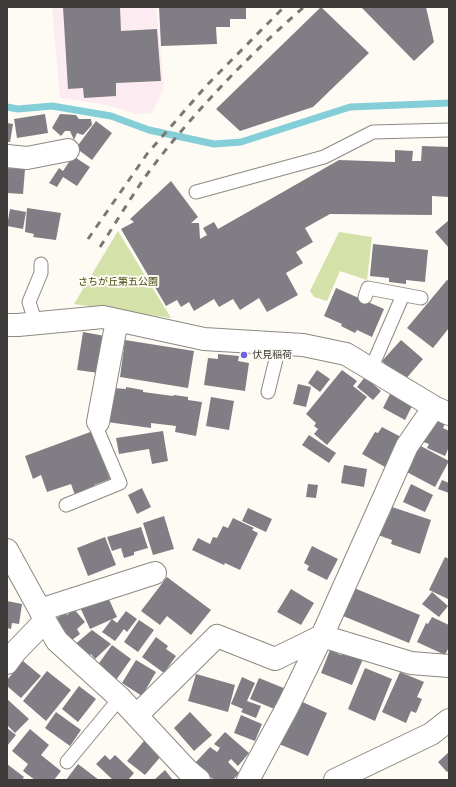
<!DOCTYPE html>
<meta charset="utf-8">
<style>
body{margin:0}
#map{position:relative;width:456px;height:787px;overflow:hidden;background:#fefbf4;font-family:Lato,sans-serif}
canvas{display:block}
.frame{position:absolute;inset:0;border:8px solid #3d3c3a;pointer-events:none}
</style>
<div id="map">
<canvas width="456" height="787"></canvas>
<div class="frame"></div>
</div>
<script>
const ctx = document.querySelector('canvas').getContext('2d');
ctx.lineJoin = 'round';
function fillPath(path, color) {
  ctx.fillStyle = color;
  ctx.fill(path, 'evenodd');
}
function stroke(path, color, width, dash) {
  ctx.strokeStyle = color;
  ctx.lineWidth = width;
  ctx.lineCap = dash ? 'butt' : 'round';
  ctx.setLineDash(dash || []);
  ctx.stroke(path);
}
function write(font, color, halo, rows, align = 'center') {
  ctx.font = font + ' Lato,"Noto Sans JP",sans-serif';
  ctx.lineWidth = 4;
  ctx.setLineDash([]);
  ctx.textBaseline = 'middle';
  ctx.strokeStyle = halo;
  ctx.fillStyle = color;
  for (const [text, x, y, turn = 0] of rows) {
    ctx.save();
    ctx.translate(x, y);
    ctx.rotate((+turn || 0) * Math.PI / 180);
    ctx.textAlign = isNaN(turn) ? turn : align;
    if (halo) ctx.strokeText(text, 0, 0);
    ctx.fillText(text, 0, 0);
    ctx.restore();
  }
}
const industrial = new Path2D(`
 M52,7H156L164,87L152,113L136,114L108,105L60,98Z`);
const green = new Path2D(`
 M118,231L171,318L74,304Z
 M339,232L372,237L367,280L340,271L327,301L314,297L310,291Z`);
const stream = new Path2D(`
 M7,107L18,109L52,106L111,116L149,130L214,144L241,142L350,107L449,103`);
const building = new Path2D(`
 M63,7H120L121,31L157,29L161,81L116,83V96L84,98L83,88L68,89Z
 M159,7H246V19H230V27H216L217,44L161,46Z
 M321,7L369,53L313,107L240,131L216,109Z
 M361,7H426L434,42L414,61Z
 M45,114L48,133L17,138L14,119Z
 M60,114L76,115L79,119H91L92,125L83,135L77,133L74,140L70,131H65L61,136L52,128Z
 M96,121L112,133L92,160L76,148Z
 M7,123L13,124L10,142H7Z
 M422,146L449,147V197L432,196V215L330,214L305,228L313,242L296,252L303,263L286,273L298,295L267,312L259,298L240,310L233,299L219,307L214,299L194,311L189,302L181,307L177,300L166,306L121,229L134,222L130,219L171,181L198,217L191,223H199L200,239L207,235L203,228L214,222L218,229L339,160L395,162V150L413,151L412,161H421Z
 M73,156L90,167L77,186L63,177L57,187L49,183L59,168L63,171Z
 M7,168L25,169L23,194L7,193Z
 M27,208L61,213L56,240L33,237L34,234L25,232Z
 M10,209L26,212L23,229L7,226Z
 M449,220V248L435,232Z
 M373,244L428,250L425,282L406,280V284L389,282V278L370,276Z
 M447,280L449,281V328L433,348L407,328Z
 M336,288L384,309L372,337L357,330L355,333L341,326L342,324L324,316Z
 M83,332L105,336L99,373L77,370Z
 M125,340L194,351L188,388L120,377Z
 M401,340L423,359L404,381L382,361Z
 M218,354L239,356L238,361L249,363L245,391L204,385L208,358L218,359Z
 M317,370L330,379L320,392L308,383Z
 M342,370L357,381L353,386L367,397L327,445L314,434L318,429L314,426L316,423L306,414Z
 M365,377L381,391L373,400L357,387Z
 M298,384L311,387L306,407L293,404Z
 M126,387L143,390V392L173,396L174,395L188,397V400L202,402L196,436L175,432L176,426L151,423V428L107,422L113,388L126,389Z
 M391,392L413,404L405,420L383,408Z
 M211,397L234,401L229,430L206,426Z
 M432,418L445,424L443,428L449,431V447L445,456L427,448L429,444L421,441Z
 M382,427L401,437L385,467L362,454L375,432L378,433Z
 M93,431L110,479L94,485L95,488L75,495L71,484L47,492L41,475L33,479L25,456Z
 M163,431L168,461L152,464L149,449L119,454L116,438Z
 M309,435L336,453L329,463L302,445Z
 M417,444L449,461L435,487L403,470Z
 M344,465L367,469L364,487L341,483Z
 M442,480L449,483V493L438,489Z
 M308,484L318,485L316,498L306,497Z
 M411,484L433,495L425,512L403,502Z
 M142,488L151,507L137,514L128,495Z
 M392,507L431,520L420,554L391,544L392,540L378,535L385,515L389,516Z
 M248,508L272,519L266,532L242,521Z
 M164,516L174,549L153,555L143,523Z
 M233,518L254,528L252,530L258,533L240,570L225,563L224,565L192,550L198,538L210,544L213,537L217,538L223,526L228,528Z
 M141,527L148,548L134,552V555L124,558L121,548L112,551L107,537Z
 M105,537L116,565L88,576L77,548Z
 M312,546L338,559L327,580L307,570L309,566L304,563Z
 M445,557L449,559L448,599L429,590Z
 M167,577L211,610L191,635L167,616L160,625L141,611Z
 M354,588L420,615L409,643L343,616Z
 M291,589L314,603L301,625L277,612Z
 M432,592L448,606L439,617L422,604Z
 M107,595L117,617L90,629L80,607Z
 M7,601L22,604L19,624L12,623L11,629L7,628Z
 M74,609L85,622L77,629L80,634L68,643L52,622L65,612L67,615Z
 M126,611L137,619L127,632L124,629L115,641L102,632L112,619L117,623Z
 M432,617L449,625V647L445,655L417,642L426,623L428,624Z
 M139,620L154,630L138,652L124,642Z
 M92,630L111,644L95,659L91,654L86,658L73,646Z
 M156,637L168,646L166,649L176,656L164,673L142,657Z
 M112,645L131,659L116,680L97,666Z
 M330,650L341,655L343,651L363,659L352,685L321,673Z
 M136,660L156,672L142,696L122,683Z
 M23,661L41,676L21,698L7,686V680Z
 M365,668L392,679L375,721L348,709Z
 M47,671L71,690L46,721L23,701Z
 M400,672L424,682L417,697L422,699L416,713L411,711L406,723L382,712Z
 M196,674L235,685L228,712L188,701Z
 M242,677L255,683L247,701L261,706L256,718L241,712L243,709L231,704Z
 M259,678L286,689L277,710L250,699Z
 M79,686L96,699L78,722L62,709Z
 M7,699L29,719L15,733L7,725Z
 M298,700L327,713L308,756L279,744Z
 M56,712L81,730L70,746L45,728Z
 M190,712L212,735L194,751L174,728Z
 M241,715L262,724L255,741L234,733Z
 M7,728L16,735L7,746Z
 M30,729L49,745L41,755L61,771L54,780H35L23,771L28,764L12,751Z
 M225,732L249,753L238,766L231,759L228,762L239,773L233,780H214L195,763L210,747L217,752L220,748L214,744Z
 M144,741L162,755L145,775L127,761Z
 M449,752V771L447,772L438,762Z
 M105,755L110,760L115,755L134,773L128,780H113L96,764Z
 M7,764L24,777L22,780H7Z
 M78,764L99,780H66Z
 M165,770L173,780H154Z`);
const lane = new Path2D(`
 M196,192L324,157L373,132L449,130
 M365,297L368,288L421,298
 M36,324L29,302L41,273V264
 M371,369L403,295
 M268,392L280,343
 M66,505L120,483L97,429L98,422
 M67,762L120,698`);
const street = new Path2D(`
 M7,156L27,158L68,150
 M7,325H18L103,317L204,339L303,345L346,354L434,407L449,414
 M98,422L117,320
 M7,550L40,610L45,621L57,641L120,698L187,770L199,780
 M40,610L155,573
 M7,663L15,652L45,621
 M137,715L217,636L275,659L322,636L411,663L449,666
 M248,780L288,706L322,636L407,446L434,407`);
const secondary = new Path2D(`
 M335,780L431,734L449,720`);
const rail = new Path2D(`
 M88,239L147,154L207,85L284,7
 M100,247C119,218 136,188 157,161C199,107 252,52 304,7`);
const markers = [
 [244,355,4,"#6c63dd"]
];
const parkNames = [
 ["さちが丘第五公園",118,282]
];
const poiNames = [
 ["伏見稲荷",252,355]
];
fillPath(industrial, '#fcecf1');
fillPath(green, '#d4e1a9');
stroke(stream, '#84cfd7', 7);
fillPath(building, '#807e84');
stroke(lane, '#8b8982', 15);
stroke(street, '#8b8982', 24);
stroke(secondary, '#8b8982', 24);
stroke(lane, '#fff', 13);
stroke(street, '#fff', 22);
stroke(secondary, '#fff', 22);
stroke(rail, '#7a7874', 3, [7, 7]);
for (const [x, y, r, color] of markers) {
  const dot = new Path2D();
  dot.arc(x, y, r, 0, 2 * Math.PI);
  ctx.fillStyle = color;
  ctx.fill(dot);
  stroke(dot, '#fefbf4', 1.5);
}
write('10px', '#414a0a', '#fefbf4', parkNames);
write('10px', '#3d3c3a', '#fefbf4', poiNames, 'left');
</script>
